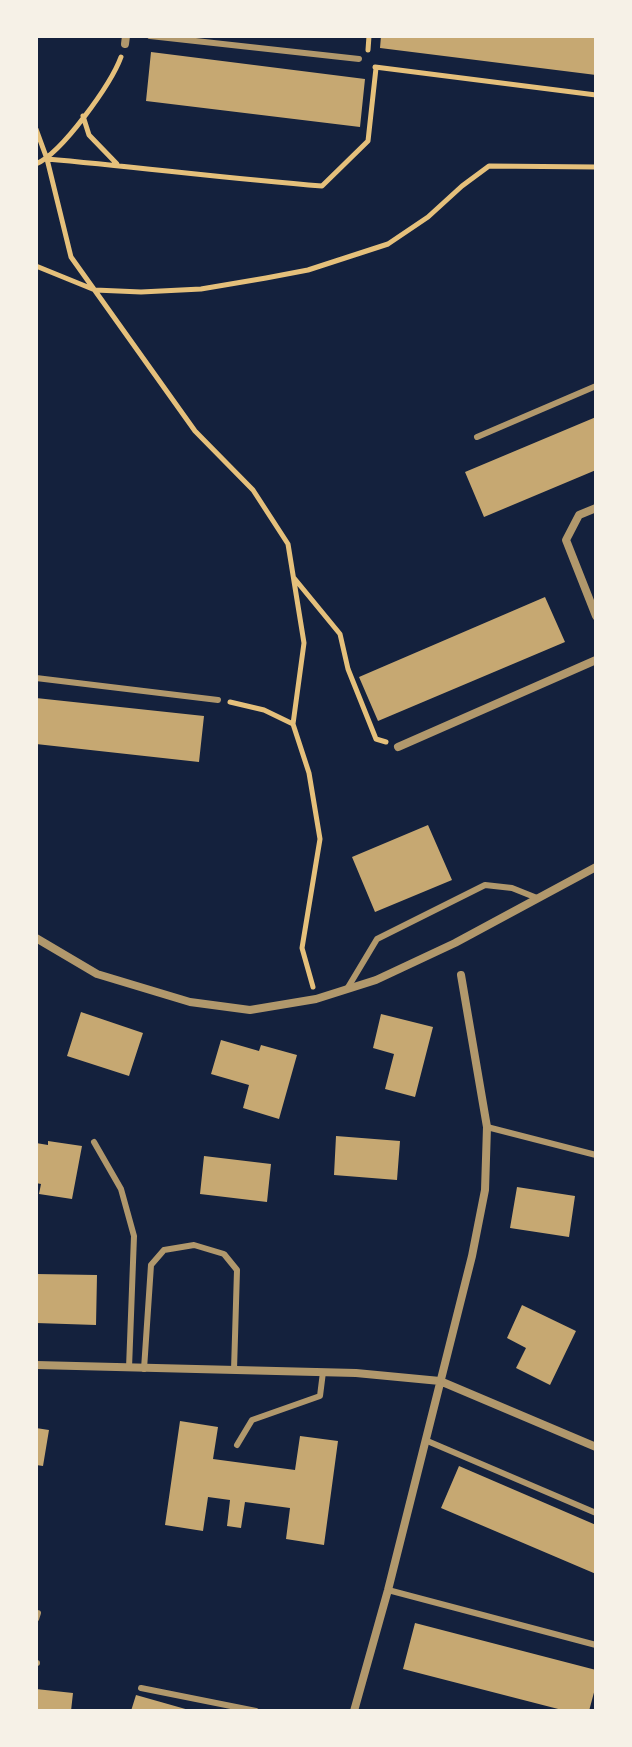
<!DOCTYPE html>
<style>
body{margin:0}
#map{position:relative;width:632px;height:1747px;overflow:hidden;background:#14213d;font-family:Rubik,sans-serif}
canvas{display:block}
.frame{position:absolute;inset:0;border:38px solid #f6f1e7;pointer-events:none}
</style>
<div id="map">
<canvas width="632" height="1747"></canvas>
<div class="frame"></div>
</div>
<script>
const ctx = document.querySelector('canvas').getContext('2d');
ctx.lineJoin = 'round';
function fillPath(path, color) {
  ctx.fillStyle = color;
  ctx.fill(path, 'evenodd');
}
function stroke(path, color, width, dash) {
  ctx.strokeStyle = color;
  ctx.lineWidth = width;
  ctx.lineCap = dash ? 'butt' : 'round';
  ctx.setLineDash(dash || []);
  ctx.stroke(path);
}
const building = new Path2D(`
 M381,36H596V75L380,48Z
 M151,52L365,79L360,127L146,101Z
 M596,417V470L484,517L465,472Z
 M545,597L565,642L378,721L359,677Z
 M36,698L204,716L199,762L36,744Z
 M428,825L452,880L375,912L352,857Z
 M81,1012L143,1033L129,1076L67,1056Z
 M381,1014L433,1027L415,1097L385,1089L394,1054L373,1048Z
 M221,1040L259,1051L261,1045L297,1055L279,1119L243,1108L249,1085L211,1074Z
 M336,1136L400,1141L397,1180L334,1175Z
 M48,1141L82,1146L72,1199L39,1194L41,1184L36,1183V1143L48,1145Z
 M204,1156L271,1164L267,1202L200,1194Z
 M517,1187L575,1196L569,1237L510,1228Z
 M36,1274L97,1275L96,1325L36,1323Z
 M522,1305L576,1331L550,1385L516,1368L526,1348L507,1338Z
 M180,1421L218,1427L213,1459L295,1470L300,1436L338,1441L324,1545L286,1539L290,1508L245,1502L241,1528L227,1526L230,1500L208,1497L203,1531L165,1525Z
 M36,1428L49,1430L43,1466L36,1465Z
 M459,1466L596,1525V1574L441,1508Z
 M415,1623L596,1670V1685L589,1711H566L403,1669Z
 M36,1689L73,1693L71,1711H36Z
 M136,1695L189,1710V1711H131Z`);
const path = new Path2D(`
 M368,50L369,36
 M375,67L596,95
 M83,116L89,135L117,164
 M36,129L47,159L71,257L195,431L253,490L288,544L304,643L293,724L309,773L320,839L302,948L313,987
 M47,159C139,167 230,179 322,186L368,141L376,68
 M36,164C62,153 111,84 121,57
 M36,266L95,290L141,292L201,289L266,278L308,270L388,244L428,217L462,186L489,166L596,167
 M294,578L340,634L348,669L376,739L386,742
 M230,702L264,710L293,724`);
const service = new Path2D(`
 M150,36L359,59
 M477,437L596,386
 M36,678L218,700
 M347,989L377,939L485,885L512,888L537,898
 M487,1127L596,1155
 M94,1142L121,1189L134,1236L129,1368
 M144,1369L151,1265L164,1250L194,1245L224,1254L237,1270L234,1370
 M425,1440L596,1513
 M237,1445L252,1420L320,1396L323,1372
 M388,1590L596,1645
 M36,1619L38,1613
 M36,1663H37
 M141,1688L256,1711`);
const minor = new Path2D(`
 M125,44L126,36
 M596,508L579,515L566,540L596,616
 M398,747L596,660
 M36,938L97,974L190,1002L250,1010L316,999L376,980L455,943L596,867
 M36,1365L356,1373L440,1381L596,1447
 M354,1711L388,1590L472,1256L485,1190L487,1127L461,975`);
fillPath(building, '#c6a872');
stroke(path, '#e5c07b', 5);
stroke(service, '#b1986c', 6);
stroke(minor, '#b1986c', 8);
</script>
